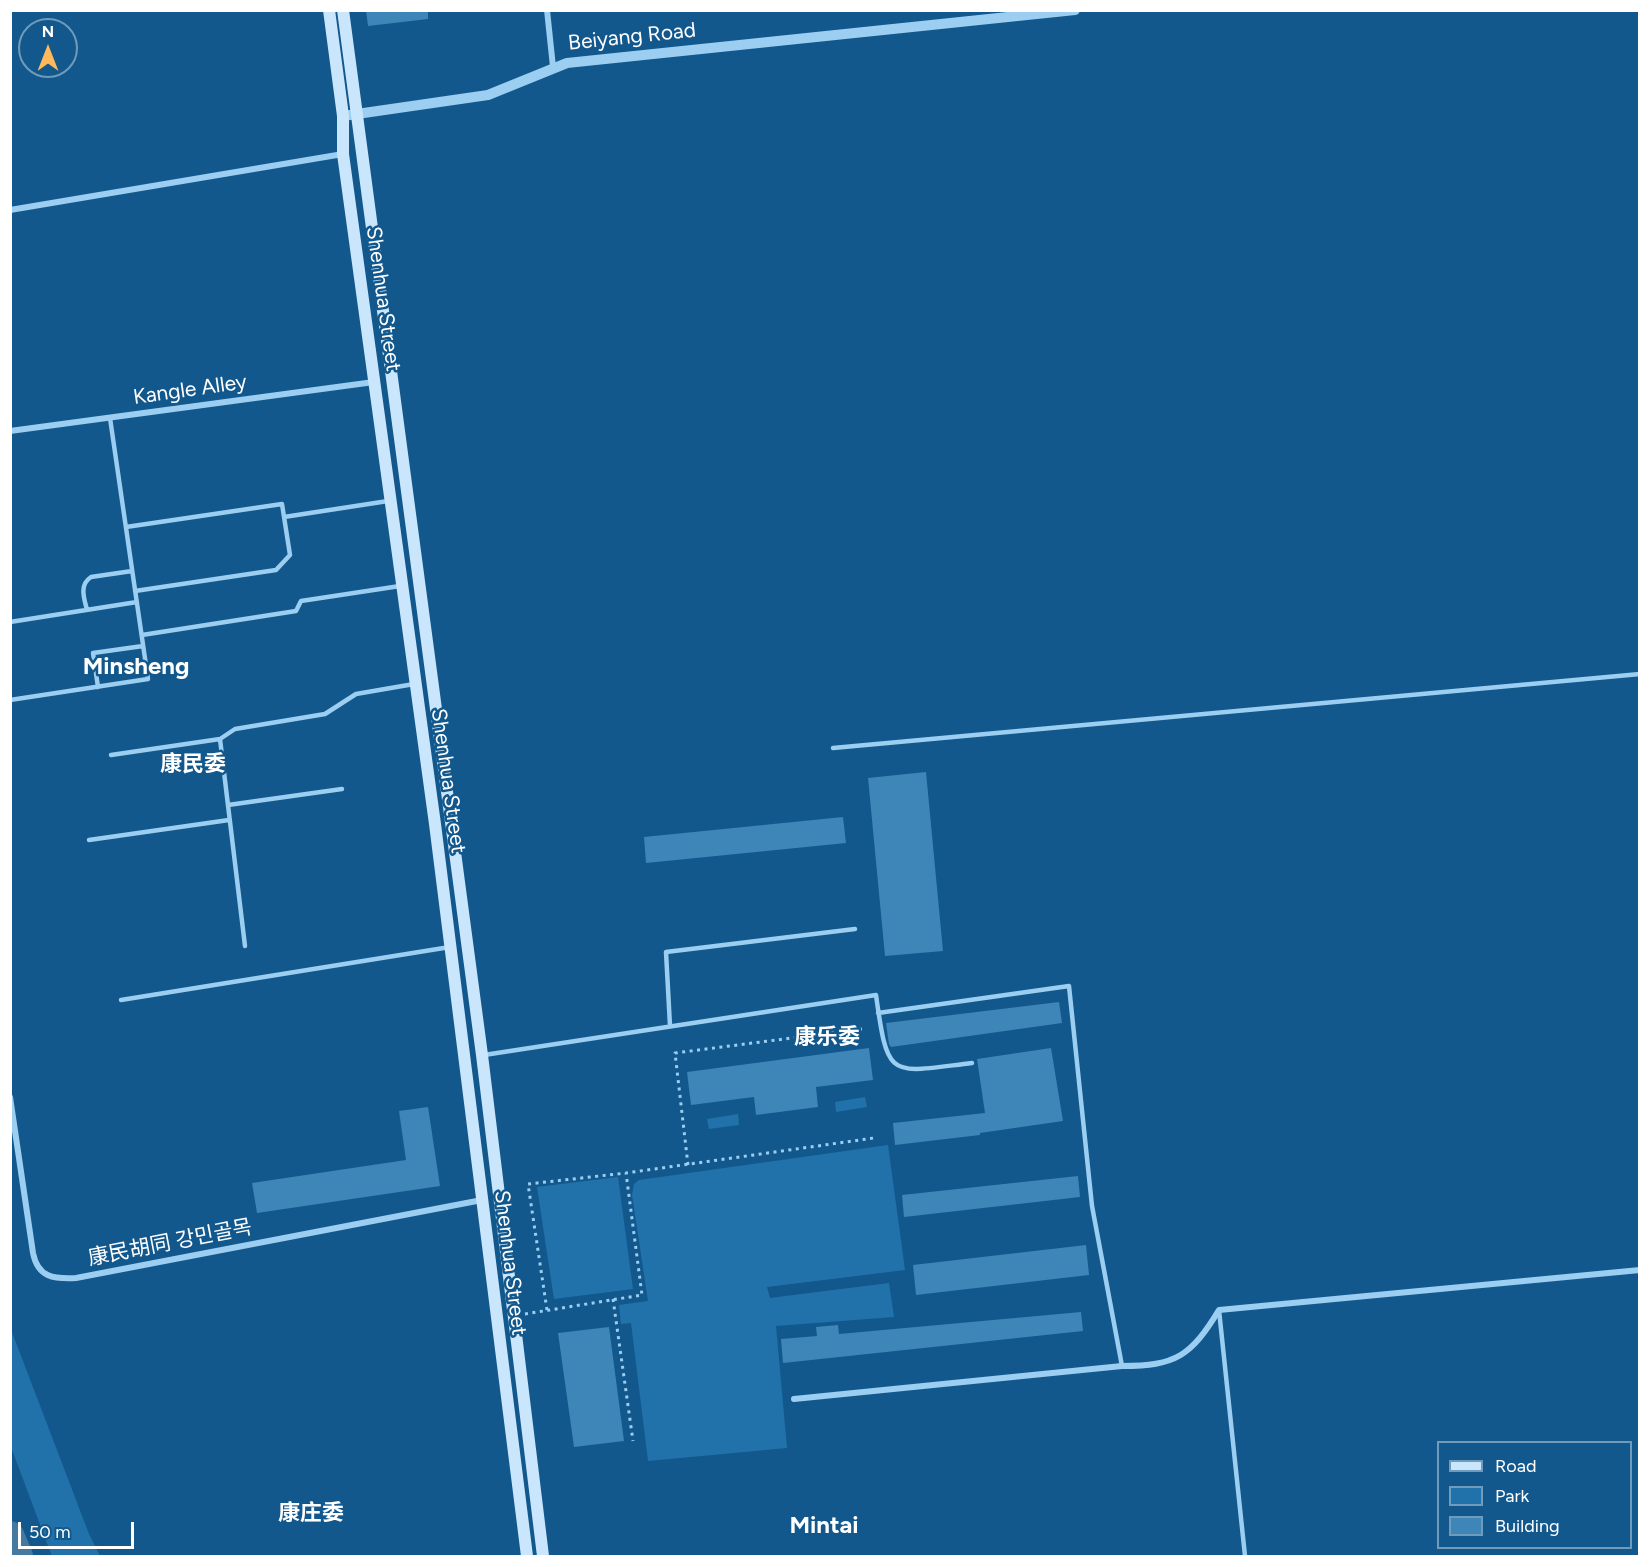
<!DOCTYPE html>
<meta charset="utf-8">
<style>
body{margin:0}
#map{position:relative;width:1650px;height:1567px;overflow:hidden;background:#12588d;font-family:Figtree,sans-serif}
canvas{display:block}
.frame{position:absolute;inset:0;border:12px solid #fff;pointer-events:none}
.legend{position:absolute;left:1437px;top:1441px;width:195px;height:108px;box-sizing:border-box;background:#12588d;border:2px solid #719bbb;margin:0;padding:8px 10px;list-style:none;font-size:18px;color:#fff}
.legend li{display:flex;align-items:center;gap:12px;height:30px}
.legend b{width:30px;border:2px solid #719bbb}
.north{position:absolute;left:18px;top:18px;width:60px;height:60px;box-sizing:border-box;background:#12588d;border:2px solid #719bbb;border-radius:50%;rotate:0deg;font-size:16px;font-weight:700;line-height:24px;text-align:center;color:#fff}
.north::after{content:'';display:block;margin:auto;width:21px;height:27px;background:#ffb95b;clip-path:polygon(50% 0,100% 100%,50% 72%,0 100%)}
.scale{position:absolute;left:18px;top:1522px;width:116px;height:27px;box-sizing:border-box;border:3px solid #fff;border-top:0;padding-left:8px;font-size:18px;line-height:21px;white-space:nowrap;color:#fff;-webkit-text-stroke:4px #12588d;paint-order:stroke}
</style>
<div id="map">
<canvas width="1650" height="1567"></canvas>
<div class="frame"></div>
<ul class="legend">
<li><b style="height:8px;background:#c9e6fc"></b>Road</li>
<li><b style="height:16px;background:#2172aa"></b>Park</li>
<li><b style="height:16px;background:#3e85b8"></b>Building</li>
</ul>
<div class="north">N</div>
<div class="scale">50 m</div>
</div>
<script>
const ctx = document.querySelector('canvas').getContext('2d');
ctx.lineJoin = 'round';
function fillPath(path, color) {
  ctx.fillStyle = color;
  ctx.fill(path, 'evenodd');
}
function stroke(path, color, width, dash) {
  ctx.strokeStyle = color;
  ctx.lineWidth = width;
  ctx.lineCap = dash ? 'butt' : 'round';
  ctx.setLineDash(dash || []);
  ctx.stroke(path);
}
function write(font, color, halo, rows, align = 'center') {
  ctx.font = font + ' Figtree,"Noto Sans SC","Noto Sans KR",sans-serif';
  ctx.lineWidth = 5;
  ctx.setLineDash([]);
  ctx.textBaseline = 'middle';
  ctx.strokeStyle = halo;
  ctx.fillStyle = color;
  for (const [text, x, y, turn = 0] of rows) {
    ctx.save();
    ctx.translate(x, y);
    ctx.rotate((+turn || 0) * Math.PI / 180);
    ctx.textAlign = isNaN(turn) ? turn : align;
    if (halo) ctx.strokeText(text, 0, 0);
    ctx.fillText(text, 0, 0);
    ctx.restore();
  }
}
const green = new Path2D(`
 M865,1097L867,1107L836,1112L835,1102Z
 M738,1114L739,1125L709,1129L707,1119Z
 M888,1145L905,1270L767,1287L770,1298L889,1283L894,1317L776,1326L787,1448L648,1461L631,1323L621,1324L619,1305L648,1301L632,1195L634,1184L639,1180Z
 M618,1177L633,1289L554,1299L537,1187Z
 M10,1327L89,1534L100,1556H52L48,1546L11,1447Z`);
const river = new Path2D(`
 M10,1535L19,1556`);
const building = new Path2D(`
 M366,10H428V19L368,26Z
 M926,772L943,951L885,956L868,778Z
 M843,817L846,843L646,863L644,837Z
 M1059,1002L1062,1023L891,1047L889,1044L886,1023Z
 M869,1048L873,1080L816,1087L818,1107L756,1115L754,1097L691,1105L687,1072Z
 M1051,1048L1063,1121L980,1133V1135L895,1145L893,1123L985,1113L977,1059Z
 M428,1107L440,1186L257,1213L252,1183L406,1160L399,1111Z
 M1078,1176L1080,1197L904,1217L902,1195Z
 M1086,1245L1089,1275L916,1295L913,1265Z
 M1081,1312L1083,1331L783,1363L781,1339L817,1336L816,1327L838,1325L839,1334Z
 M609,1327L624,1441L574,1447L558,1333Z`);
const path = new Path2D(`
 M688,1165L675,1053L862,1029
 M613,1299L633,1441
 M547,1310L528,1184L626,1173L874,1138
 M525,1314L642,1295L626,1173`);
const service = new Path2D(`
 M284,517L388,501
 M126,527L282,504L290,555L276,570L135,591
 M87,610C84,598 79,585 91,577L132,571
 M10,622L137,602
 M142,635L296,611L301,601L400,586
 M98,687L93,653L143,646
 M10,700L148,679L110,418
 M220,739L245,946
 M833,748L1640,674
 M111,755L220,739L235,729L325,714L356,694L414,684
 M228,805L342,789
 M89,840L229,820
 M121,1000L450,947
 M878,1013L1069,986L1092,1206L1122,1366
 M670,1026L666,952L855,929
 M484,1055L876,995C888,1081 889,1073 972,1063
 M1219,1310L1245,1556`);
const minor = new Path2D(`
 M547,10L553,67
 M10,210L343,154
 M10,431L374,382
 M10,1097L33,1253C38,1278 54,1279 76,1278L482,1200
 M794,1399L1122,1366C1176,1366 1191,1356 1219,1310L1640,1270`);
const tertiary = new Path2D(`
 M343,116L488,95L567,63L1075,10`);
const secondary = new Path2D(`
 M329,10L343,116V154L435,824L527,1556
 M343,10L482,1055L543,1556`);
const streetNames = [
 ["Beiyang Road",632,37,-6],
 ["Shenhua Street",383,299,82],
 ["Kangle Alley",190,390,-8],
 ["Shenhua Street",448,781,82],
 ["康民胡同 강민골목",170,1243,-11],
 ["Shenhua Street",510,1263,83]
];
const neighbourhoodNames = [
 ["康民委",193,765],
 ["康乐委",827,1038],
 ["康庄委",311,1514]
];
const quarterNames = [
 ["Minsheng",136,667],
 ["Mintai",824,1526]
];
fillPath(green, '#2172aa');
stroke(river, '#4679a0', 28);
fillPath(building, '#3e85b8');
stroke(path, '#9bcef1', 3, [3, 4.5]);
stroke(service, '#9bcef1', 4.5);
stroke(minor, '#9bcef1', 6);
stroke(tertiary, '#9bcef1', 10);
stroke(secondary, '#c9e6fc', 12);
write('21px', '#fff', '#12588d', streetNames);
write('bold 22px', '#fff', '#12588d', neighbourhoodNames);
write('bold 24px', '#fff', '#12588d', quarterNames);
</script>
